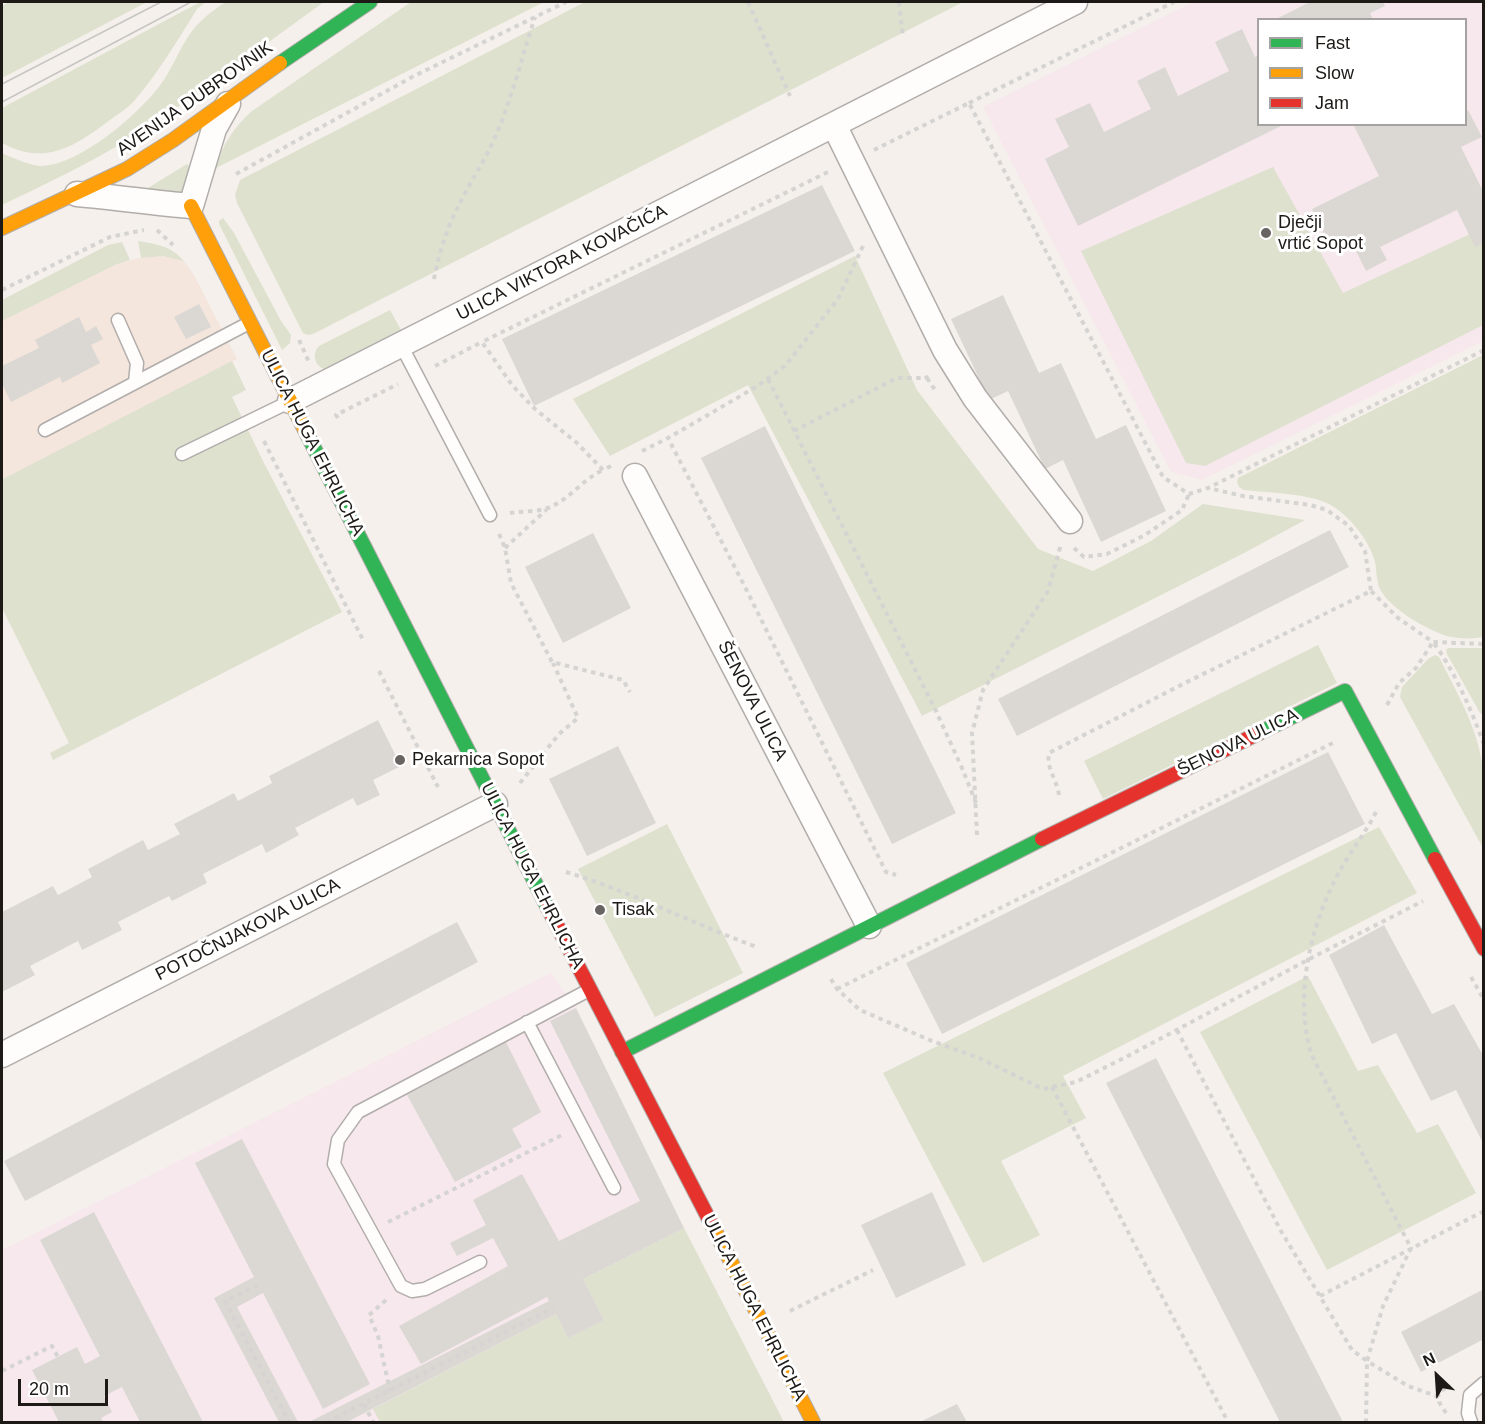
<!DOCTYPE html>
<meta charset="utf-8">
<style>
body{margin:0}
#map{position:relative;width:1485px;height:1424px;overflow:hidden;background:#f5f0eb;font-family:Helvetica,sans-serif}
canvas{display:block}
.frame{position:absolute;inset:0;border:3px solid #1c1916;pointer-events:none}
.legend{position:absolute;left:1257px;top:18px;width:210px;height:108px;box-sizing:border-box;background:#fff;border:2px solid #a4a3a2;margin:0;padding:8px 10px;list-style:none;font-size:18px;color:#1c1916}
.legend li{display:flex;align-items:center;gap:12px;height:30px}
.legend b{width:30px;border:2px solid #a4a3a2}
.north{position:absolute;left:1407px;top:1346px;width:60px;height:60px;-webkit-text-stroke:4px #fff;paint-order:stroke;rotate:335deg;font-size:16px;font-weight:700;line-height:24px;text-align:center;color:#1c1916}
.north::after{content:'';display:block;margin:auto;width:21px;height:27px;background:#1c1916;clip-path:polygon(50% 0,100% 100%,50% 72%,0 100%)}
.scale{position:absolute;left:18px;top:1379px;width:90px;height:27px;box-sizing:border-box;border:3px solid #1c1916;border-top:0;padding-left:8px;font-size:18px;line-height:21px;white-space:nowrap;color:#1c1916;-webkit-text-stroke:4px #fff;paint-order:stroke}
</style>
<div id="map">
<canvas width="1485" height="1424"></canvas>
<div class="frame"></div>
<ul class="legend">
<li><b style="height:8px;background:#30b455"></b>Fast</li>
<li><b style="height:8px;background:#ff9f0a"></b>Slow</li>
<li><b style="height:8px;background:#e5322d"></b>Jam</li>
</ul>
<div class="north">N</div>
<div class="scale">20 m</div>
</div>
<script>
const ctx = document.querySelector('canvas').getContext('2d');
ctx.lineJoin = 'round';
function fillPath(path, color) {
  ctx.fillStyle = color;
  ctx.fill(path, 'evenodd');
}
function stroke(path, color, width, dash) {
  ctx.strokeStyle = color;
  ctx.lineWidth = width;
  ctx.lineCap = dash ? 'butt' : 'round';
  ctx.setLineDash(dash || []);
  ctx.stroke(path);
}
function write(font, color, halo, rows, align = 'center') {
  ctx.font = font + ' Helvetica,sans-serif';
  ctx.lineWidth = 6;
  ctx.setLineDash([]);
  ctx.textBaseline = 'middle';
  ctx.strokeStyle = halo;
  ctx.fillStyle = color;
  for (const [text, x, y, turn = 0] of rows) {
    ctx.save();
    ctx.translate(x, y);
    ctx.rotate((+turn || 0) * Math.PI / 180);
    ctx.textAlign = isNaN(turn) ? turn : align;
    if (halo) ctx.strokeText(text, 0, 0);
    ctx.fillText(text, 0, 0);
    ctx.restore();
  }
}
const industrial = new Path2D(`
 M163,256L184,261L194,275L237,359L3,480L2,321L115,265L139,258Z`);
const education = new Path2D(`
 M1193,2H1483V341L1202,480L1171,472L983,107ZM1258,20H1466V124H1258Z
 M551,973L576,1008L684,1228L784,1422H4L2,1417V1250Z`);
const green = new Path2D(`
 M9,2H147L2,78V6Z
 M200,2H206L197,9C178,40 158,73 135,100C127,109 115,116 106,123C71,149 43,165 2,143V108Z
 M226,2H324C261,47 198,96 132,137C90,163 46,184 2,205V153C10,157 32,166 41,166C80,165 138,115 161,84C171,71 177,54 186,40C195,24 211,11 226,2Z
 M411,2H544L216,168C222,145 234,127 252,111Z
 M585,2H963L313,334L308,335L303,333L237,203L235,195L240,180Z
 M187,164L190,168L188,201L143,191Z
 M1273,167L1343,293L1483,228V325L1205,466L1186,463L1081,251Z
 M223,218L234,233L281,321L291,335L290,343L282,350L219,224V221Z
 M138,241C156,244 171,246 184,261L163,256L141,258Z
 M122,242L130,260L115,265L2,321V300L108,245Z
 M855,256L917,390L1038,549L1093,571L1151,541L1203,504L1305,520L1244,553L922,716L748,385L610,456L573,399Z
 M390,310L401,330L324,369C314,365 312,354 319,346Z
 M1483,355L1484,637C1472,639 1458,639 1447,636C1427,630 1389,608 1380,589C1376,581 1377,571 1375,562C1370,542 1352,519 1334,507C1313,493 1270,493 1244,490L1239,487L1237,482L1238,478Z
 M232,361L246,390L232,397L264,463L342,612L53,760L50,753L69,743L2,608V478L3,479Z
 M1318,645L1337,683L1103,799L1084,761Z
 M1448,648H1483L1482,714L1480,713L1447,654L1446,650Z
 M1435,655L1439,657C1457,693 1478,728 1483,769C1485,794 1484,822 1483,848L1400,697L1402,687L1428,659Z
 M667,824L743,973L655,1017L578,869Z
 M1379,827L1417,893L1063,1076L1086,1118L1001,1161L1040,1235L983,1263L883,1073Z
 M1308,976L1358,1071L1378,1065L1417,1133L1438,1124L1476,1193L1327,1270L1200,1032Z
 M684,1228L784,1422H380L373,1409L556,1314L568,1338L604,1320L583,1279Z`);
const building = new Path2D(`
 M1310,2H1383L1385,6L1370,13L1373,20H1274Z
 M1242,29L1255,57L1258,55V124H1285L1078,226L1045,159L1069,147L1055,119L1090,103L1104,132L1151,109L1137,81L1165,67L1178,96L1229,71L1215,42Z
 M1468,110L1482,137L1461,147L1484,193V243L1475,247L1457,210L1380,247L1387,260L1366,271L1352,243L1333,252L1312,209L1379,176L1353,124H1466V112Z
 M822,185L855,251L534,406L502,339Z
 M1003,295L1039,373L1061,363L1096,439L1126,425L1166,511L1101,542L1063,460L1045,469L1008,391L989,400L951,319Z
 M199,304L211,327L186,339L174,317Z
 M79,317L86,332L96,326L103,339L91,345L100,363L62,383L60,377L11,402L2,384V366L39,348L35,340Z
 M765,426L956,813L892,844L701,458Z
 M1330,530L1349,567L1017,736L998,699Z
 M593,533L631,608L563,643L525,567Z
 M378,720L401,766L373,780L380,795L357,806L353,798L295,828L299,835L266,853L262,844L203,874L207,883L172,901L169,896L118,922L122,930L82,950L78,941L30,966L35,975L2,992V912L53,886L58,895L92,877L88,869L143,840L148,850L180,834L174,824L234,793L238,801L272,783L269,776Z
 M618,746L656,823L587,856L549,779Z
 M1328,752L1365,824L942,1034L906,963Z
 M457,922L478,962L25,1201L4,1161Z
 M1384,925L1432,1014L1454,1004L1484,1057V1145L1456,1090L1431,1101L1396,1033L1372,1044L1329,955Z
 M576,1008L684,1228L583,1279L604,1320L568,1338L556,1314L347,1422H309L549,1301L547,1297L421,1364L399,1326L508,1266L493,1238L457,1256L450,1243L486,1225L473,1200L522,1174L559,1241L640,1201L550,1021Z
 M506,1042L541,1112L512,1129L522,1147L455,1182L407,1095Z
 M1156,1058L1343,1422H1280L1106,1083Z
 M242,1139L370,1384L323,1409L263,1293L237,1307L298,1422H279L214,1298L254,1277L195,1163Z
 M932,1192L966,1265L896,1298L861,1225Z
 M94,1212L203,1422H140L122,1387L104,1396L112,1412L101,1418L103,1422H59L32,1370L77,1347L85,1364L100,1356L40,1240Z
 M1484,1289V1339L1421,1372L1401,1332Z
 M957,1404L967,1422H920Z`);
const path = new Path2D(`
 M748,2L790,96
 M899,2L903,37
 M969,103L1174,2
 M874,150L969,103L1163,477L1189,494L1208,488L1484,350
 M236,174L414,76L566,2
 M157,230L173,245
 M863,246L838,299L785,366L756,387L668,438L746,589L886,872L896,875
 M434,279C439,253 447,228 459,205C469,184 482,165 492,144C511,103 521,60 535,17
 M2,290L110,237L144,230
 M299,340L309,362
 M435,366L482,342
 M927,378L935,390
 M768,379L936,711L962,768L976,803
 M338,418L336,415L398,384
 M794,431L897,378H927L924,373
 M264,441L363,640
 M642,451L668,438
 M611,466L603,470L577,443L535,409L512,385L482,342L828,172
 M510,513C522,511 537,512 548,508C569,500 583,479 603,470
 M499,534L505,548L511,583L552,662L623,680L630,692
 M505,548L546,510
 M1074,548L1084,557L1107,554L1145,535L1182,510L1189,494
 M1371,591L1398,618L1433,642L1484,644
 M379,671L438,787
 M1387,705L1399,683L1416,668L1433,642C1453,668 1473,713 1484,745
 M520,783L559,734L578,718L553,663
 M1059,795C1057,780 1046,768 1049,753L1183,684L1371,591L1365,551L1349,526L1327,510L1310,505L1243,496L1208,488
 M1376,812C1366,832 1353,848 1342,867C1312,919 1294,991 1310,1050C1313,1059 1318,1067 1322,1075L1411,1248L1383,1306L1367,1361L1408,1386L1439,1397
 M977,835L972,733L983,690L1048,591L1061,544
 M566,872C632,892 693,924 757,947
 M1471,977L1484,1000
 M831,979L837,989L860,1010L932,1041L979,1058L1043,1089L1076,1082L1126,1057L1315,956L1423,901
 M837,989L1337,741
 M1177,1030L1281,1231L1352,1350L1367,1361L1366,1422
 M1052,1087L1228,1422
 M388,1222L564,1134
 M258,1285L225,1301L289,1422
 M1320,1296L1484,1211
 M386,1300L369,1315L378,1336L390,1391
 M790,1311L873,1270
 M2,1371L52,1346L58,1357
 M364,1404L373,1422
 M1446,1413L1439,1402L1438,1392L1451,1386
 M327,1422L553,1308`);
const lane = new Path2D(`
 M118,320L137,363L135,382
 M401,345L490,515
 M45,430L249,323
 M182,454L289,402
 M527,1022L614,1188
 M480,1262L425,1289L412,1291L401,1286L334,1164L338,1140L358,1112L589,990
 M1471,1422L1468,1413L1470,1395L1484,1383`);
const street = new Path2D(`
 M834,125L945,350L975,398L1070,521
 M77,194C115,197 153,203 191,206L214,129L228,104
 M290,401L1075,2
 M635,476L869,926
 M2,1055L495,804`);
const fast = new Path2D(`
 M280,63L370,2
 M307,434L548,908
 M1259,733L1345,691L1435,859
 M622,1052L1042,839`);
const slow = new Path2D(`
 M191,206L307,434
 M2,228L127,169L173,140L280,63
 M711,1223L813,1422`);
const jam = new Path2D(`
 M1042,839L1259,733
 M1435,859L1484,949
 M548,908L711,1223`);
const tram = new Path2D(`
 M2,84L161,2
 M2,102L191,2`);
const markers = [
 [1266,233,6,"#686461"],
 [400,760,6,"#686461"],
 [600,910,6,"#686461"]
];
const streetNames = [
 ["AVENIJA DUBROVNIK",195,99,-35],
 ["ULICA VIKTORA KOVAČIĆA",562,263,-27],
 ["ULICA HUGA EHRLICHA",312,443,63],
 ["ŠENOVA ULICA",752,701,63],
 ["ŠENOVA ULICA",1238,743,-26],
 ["ULICA HUGA EHRLICHA",532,876,63],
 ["POTOČNJAKOVA ULICA",248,930,-27],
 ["ULICA HUGA EHRLICHA",754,1308,63]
];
const poiNames = [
 ["Dječji",1278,223],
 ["vrtić Sopot",1278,244],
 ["Pekarnica Sopot",412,760],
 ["Tisak",612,910]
];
fillPath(industrial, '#f4e5dd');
fillPath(education, '#f7e8ed');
fillPath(green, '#dde1ce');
fillPath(building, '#dbd8d4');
stroke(lane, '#b1adaa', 15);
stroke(street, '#b1adaa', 27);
stroke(fast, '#b1adaa', 16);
stroke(slow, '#b1adaa', 16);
stroke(jam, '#b1adaa', 16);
stroke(path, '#d5d4d2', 4, [4.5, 4.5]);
stroke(lane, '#fefdfc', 12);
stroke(street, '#fefdfc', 24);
stroke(fast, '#30b455', 14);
stroke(slow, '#ff9f0a', 14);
stroke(jam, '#e5322d', 14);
stroke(tram, '#c7c6c4', 1.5);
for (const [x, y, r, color] of markers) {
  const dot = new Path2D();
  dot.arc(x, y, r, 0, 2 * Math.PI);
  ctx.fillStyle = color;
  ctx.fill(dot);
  stroke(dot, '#fff', 2);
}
write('18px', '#1c1916', '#fff', streetNames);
write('18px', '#1c1916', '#fff', poiNames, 'left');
</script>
